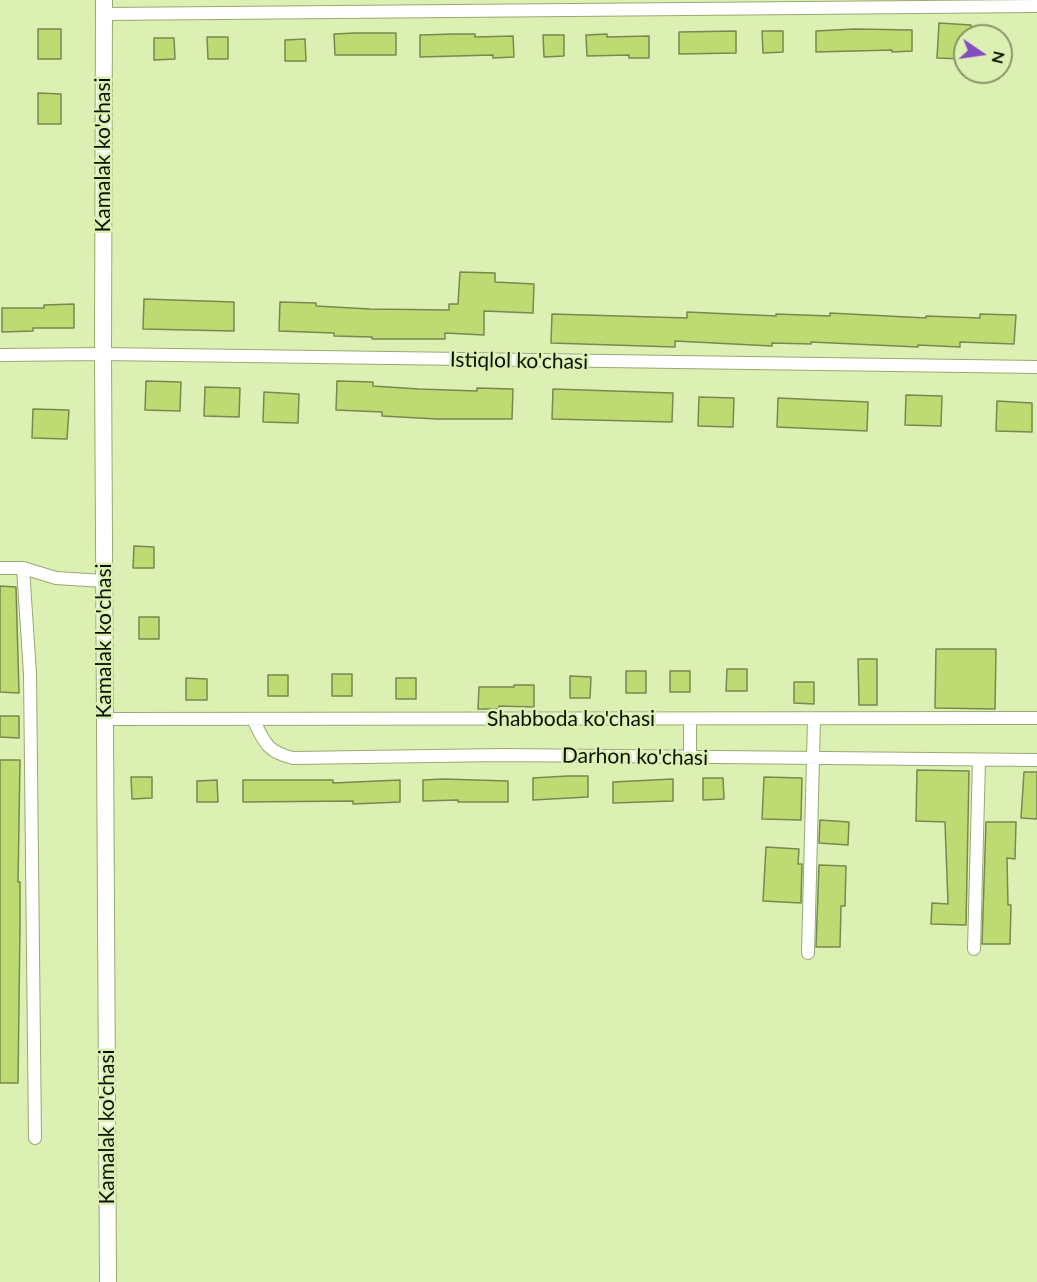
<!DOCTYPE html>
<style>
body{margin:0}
#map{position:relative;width:1037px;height:1282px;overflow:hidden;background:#ddf0b3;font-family:Lato,sans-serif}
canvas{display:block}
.north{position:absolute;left:953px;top:24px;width:60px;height:60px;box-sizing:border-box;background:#ddf0b3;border:2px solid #89966b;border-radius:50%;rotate:103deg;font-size:16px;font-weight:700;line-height:24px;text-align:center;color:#0a1000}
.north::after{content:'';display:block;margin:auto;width:21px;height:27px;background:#834cc3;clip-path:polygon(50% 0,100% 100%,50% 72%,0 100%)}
</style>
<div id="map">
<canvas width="1037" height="1282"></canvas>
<div class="north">N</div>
</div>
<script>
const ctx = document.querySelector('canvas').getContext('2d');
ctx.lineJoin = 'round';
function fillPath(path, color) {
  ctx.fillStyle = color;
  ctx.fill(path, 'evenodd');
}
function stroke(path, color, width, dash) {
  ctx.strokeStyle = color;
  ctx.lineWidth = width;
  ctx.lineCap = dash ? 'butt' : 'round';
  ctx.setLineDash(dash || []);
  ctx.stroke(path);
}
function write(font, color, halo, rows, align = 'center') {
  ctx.font = font + ' Lato,sans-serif';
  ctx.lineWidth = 5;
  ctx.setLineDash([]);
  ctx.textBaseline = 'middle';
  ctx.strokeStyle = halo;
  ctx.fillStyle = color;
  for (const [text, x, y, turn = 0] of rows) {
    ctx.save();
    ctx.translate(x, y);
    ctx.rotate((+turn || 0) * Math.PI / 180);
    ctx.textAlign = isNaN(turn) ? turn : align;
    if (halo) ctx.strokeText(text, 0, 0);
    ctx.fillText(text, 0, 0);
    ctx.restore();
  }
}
const building = new Path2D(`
 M939,23L971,25V36H965V59L937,58Z
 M38,29H61V59H38Z
 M855,29L912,30V51L892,52V50L816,52V31Z
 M736,31V53L679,54V32Z
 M762,31H783V52L763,53Z
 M355,33H396V55H335L334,34Z
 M454,34H475V37L513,36L514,57L493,58V55L420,57V35Z
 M607,34V37L649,36V58H629V55L587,56L586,35Z
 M543,35H564V56L544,57Z
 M207,37H228V59H208Z
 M154,38H174L175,59L154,60Z
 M305,39L306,61H285V40Z
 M38,93L61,94V124H38Z
 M460,272L495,273V282L534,284L533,313L484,311V335L445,333V339H372V337L334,336V333L279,331L280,302L316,303V306L370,309L449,310V304H458Z
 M144,299L234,302V331L143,329Z
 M74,304V328H33V331L2,332V308H44V305Z
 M687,312L776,316V314L830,316V313L926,318V316L980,318V314L1016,315L1014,344L960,342V347L918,345V347L811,342V344L772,343V346L675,341V347L551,343L552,314L687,318Z
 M146,381L181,382L180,411L145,410Z
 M337,381L373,382V386L419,389L477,391V388L513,389L512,419H437L382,416V412L336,410Z
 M205,387L240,388L239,417L204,416Z
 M553,389L673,393L672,422L552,419Z
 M264,392L299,394L298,423L263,422Z
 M906,395L942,396L941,426L905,425Z
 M699,397L734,398L733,427L698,426Z
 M778,398L868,402L867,431L777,427Z
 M997,401L1032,403V432L996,431Z
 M33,409L69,410L67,439L32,438Z
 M134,546L154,547V568H133Z
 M0,586L16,587L19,693L0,692Z
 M139,617H159V639H139Z
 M936,649H996L995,709L935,708Z
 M858,659H877V705H859Z
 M727,669H747V691H726Z
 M626,671H646V693H626Z
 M670,671H690V692H670Z
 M332,674H352V696H332Z
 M268,675H288V696H268Z
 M570,676L591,677L590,698H570Z
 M186,678L207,679V700H186Z
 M396,678H416V699H396Z
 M794,682H814V704L794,703Z
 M514,685H534V707L499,706V709H478L479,687H514Z
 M0,716H19V738L0,737Z
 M0,760H20L18,882H20V924L18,1083H0Z
 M917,770L969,771L966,925L931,924L932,903L948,904L945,822L916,821Z
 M1024,772H1037V819L1021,818Z
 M567,776H588V797L533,800V778Z
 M131,777H152V798L132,799Z
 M764,777L802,778L801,820L762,819Z
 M703,778H723L724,799L703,800Z
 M443,779L508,781V802H458V800L423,801V780Z
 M673,779V801L613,803V782Z
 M217,780L218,802H197V781Z
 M243,780H333V783L400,780V802L353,804V801L243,802Z
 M820,820L849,822L848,845L819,843Z
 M986,822H1016L1015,859L1007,858L1008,905H1011L1010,944H982Z
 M766,847L799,849L798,864H802L801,903L763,901Z
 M819,865L846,866L845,906H841L840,947H816Z`);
const minor = new Path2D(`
 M104,14L1037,6
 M0,355L103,354L1037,367
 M0,568H23L56,578L104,581
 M23,568L30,674L35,1138
 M104,719L1037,718
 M253,719C264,742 267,752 293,758L502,755L1037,760
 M690,719V758
 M974,949L979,760
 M808,953L814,719`);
const secondary = new Path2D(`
 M104,0L103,354L108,1282`);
const streetNames = [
 ["Kamalak ko'chasi",103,155,-90],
 ["Istiqlol ko'chasi",519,361,1],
 ["Kamalak ko'chasi",104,641,-90],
 ["Shabboda ko'chasi",571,719],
 ["Darhon ko'chasi",635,757,1],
 ["Kamalak ko'chasi",107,1127,-90]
];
fillPath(building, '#beda73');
stroke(building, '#78884f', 1.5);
stroke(minor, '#98a96e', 14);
stroke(secondary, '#98a96e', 18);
stroke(minor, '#fff', 12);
stroke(secondary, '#fff', 16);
write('21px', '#0a1000', '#ddf0b3', streetNames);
</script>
